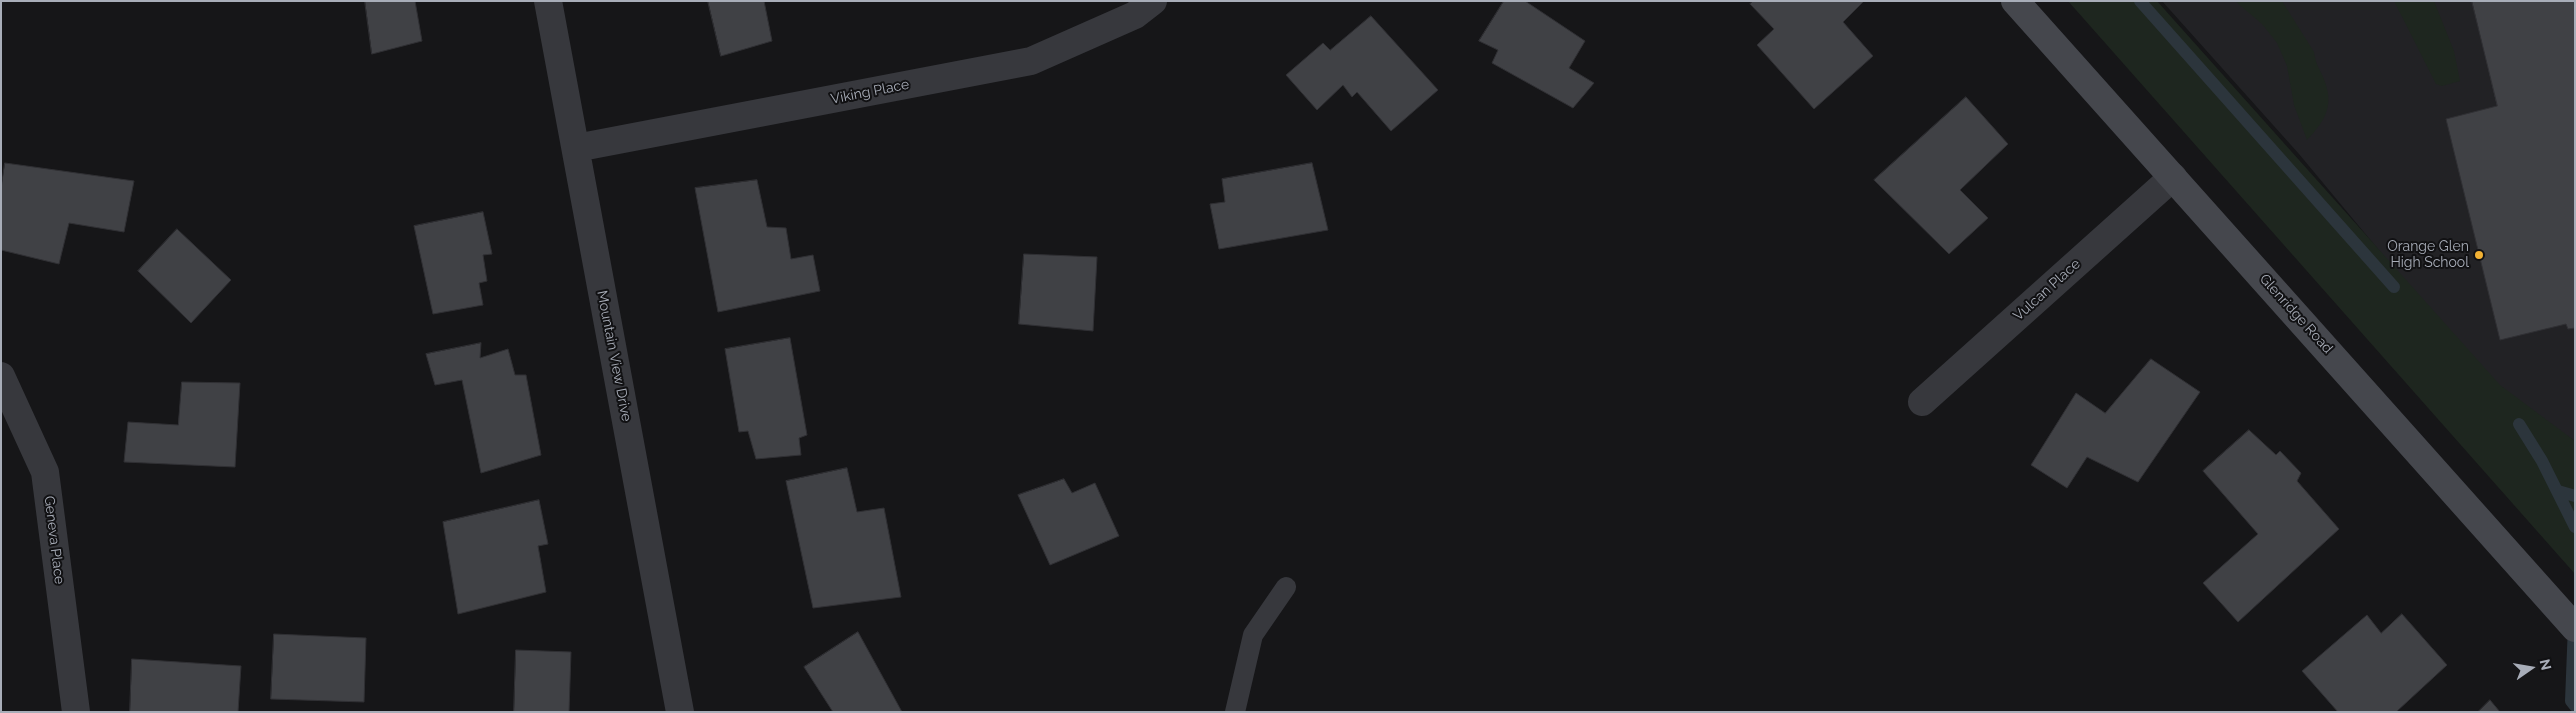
<!DOCTYPE html>
<style>
body{margin:0}
#map{position:relative;width:2576px;height:713px;overflow:hidden;background:#161618;font-family:Raleway,sans-serif}
canvas{display:block}
.frame{position:absolute;inset:0;border:2px solid #a8adb8;pointer-events:none}
.north{position:absolute;left:2506px;top:643px;width:50px;height:50px;-webkit-text-stroke:4px #111113;paint-order:stroke;rotate:77deg;font-size:14px;font-weight:700;line-height:20px;text-align:center;color:#a8adb8}
.north::after{content:'';display:block;margin:auto;width:18px;height:22px;background:#a8adb8;clip-path:polygon(50% 0,100% 100%,50% 72%,0 100%)}
</style>
<div id="map">
<canvas width="2576" height="713"></canvas>
<div class="frame"></div>
<div class="north">N</div>
</div>
<script>
const ctx = document.querySelector('canvas').getContext('2d');
ctx.lineJoin = 'round';
function fillPath(path, color) {
  ctx.fillStyle = color;
  ctx.fill(path, 'evenodd');
}
function stroke(path, color, width, dash) {
  ctx.strokeStyle = color;
  ctx.lineWidth = width;
  ctx.lineCap = dash ? 'butt' : 'round';
  ctx.setLineDash(dash || []);
  ctx.stroke(path);
}
function write(font, color, halo, rows, align = 'center') {
  ctx.font = font + ' Raleway,sans-serif';
  ctx.lineWidth = 4;
  ctx.setLineDash([]);
  ctx.textBaseline = 'middle';
  ctx.strokeStyle = halo;
  ctx.fillStyle = color;
  for (const [text, x, y, turn = 0] of rows) {
    ctx.save();
    ctx.translate(x, y);
    ctx.rotate((+turn || 0) * Math.PI / 180);
    ctx.textAlign = isNaN(turn) ? turn : align;
    if (halo) ctx.strokeText(text, 0, 0);
    ctx.fillText(text, 0, 0);
    ctx.restore();
  }
}
const built = new Path2D(`
 M2162,1H2575V441L2526,410L2466,355L2299,154Z`);
const green = new Path2D(`
 M2068,1H2157L2500,385L2575,441V574Z
 M2235,1H2282L2314,52C2315,62 2319,68 2323,77C2335,104 2326,120 2307,140L2294,105L2287,66L2277,43L2262,24Z
 M2394,1H2434L2454,51L2460,81L2442,86L2436,84Z`);
const stream = new Path2D(`
 M2140,1L2394,287
 M2519,424L2542,461L2575,527
 M2558,491L2575,496
 M2574,625L2571,701L2575,706`);
const building = new Path2D(`
 M365,1H415L422,41L372,54Z
 M708,1H764L772,41L721,56Z
 M1504,1H1525L1585,41L1569,68L1594,83L1573,108L1492,63L1498,50L1479,41Z
 M1753,1H1864L1843,22L1873,56L1814,109L1757,45L1774,29L1750,4Z
 M2472,1H2575V328L2568,329L2566,324L2500,340L2446,119L2497,106Z
 M1371,16L1438,90L1391,131L1357,92L1352,97L1343,85L1317,110L1286,75L1323,43L1330,50Z
 M1966,97L2008,144L1960,190L1988,218L1949,254L1874,180Z
 M5,163L134,181L124,232L69,223L59,264L1,250V189Z
 M1312,163L1328,230L1219,249L1210,204L1225,202L1222,179Z
 M757,180L767,227L786,228L791,259L813,255L820,291L718,312L695,188Z
 M483,212L492,254L483,255L487,281L479,283L483,305L433,314L414,226Z
 M177,229L231,280L191,323L138,271Z
 M1024,254L1097,257L1093,331L1019,324Z
 M790,338L807,435L799,438L801,455L756,459L748,431L739,432L725,349Z
 M481,343L480,358L508,349L515,375H526L541,455L481,473L462,380L435,385L426,354Z
 M2151,359L2200,392L2138,482L2087,457L2067,488L2031,465L2076,393L2105,413Z
 M182,382L240,383L235,467L124,462L128,422L178,425Z
 M2249,430L2276,455L2280,451L2301,473L2297,481L2339,529L2238,622L2203,583L2258,534L2203,471Z
 M847,468L857,512L884,508L901,597L813,608L786,481Z
 M1064,479L1072,493L1095,483L1119,536L1050,565L1018,495Z
 M539,500L548,544L538,546L546,592L458,614L443,522Z
 M2402,614L2447,665L2396,712H2338L2302,671L2367,615L2381,633Z
 M858,632L902,712H833L804,667Z
 M274,634L366,638L364,702L271,699Z
 M516,650L571,652L569,712H514Z
 M132,659L241,666L238,712H130Z
 M2490,700L2500,712H2478Z`);
const lane = new Path2D(`
 M1235,712L1253,635L1286,587`);
const street = new Path2D(`
 M548,1L680,712
 M576,148L1031,61L1135,15L1153,1
 M1,376L45,472L76,712
 M1922,402L2173,177`);
const secondary = new Path2D(`
 M2015,1L2575,628`);
const markers = [
 [2479,255,5,"#f2b134"]
];
const streetNames = [
 ["Viking Place",870,92,-11],
 ["Vulcan Place",2047,290,-42],
 ["Glenridge Road",2296,314,48],
 ["Mountain View Drive",614,356,79],
 ["Geneva Place",54,540,83]
];
const poiNames = [
 ["Orange Glen",2469,247],
 ["High School",2469,263]
];
fillPath(built, '#222225');
fillPath(green, '#1e261f');
stroke(stream, '#2c353c', 12);
fillPath(building, '#404145');
stroke(building, '#303034', 1);
stroke(lane, '#37383d', 20);
stroke(street, '#37383d', 28);
stroke(secondary, '#45474d', 28);
for (const [x, y, r, color] of markers) {
  const dot = new Path2D();
  dot.arc(x, y, r, 0, 2 * Math.PI);
  ctx.fillStyle = color;
  ctx.fill(dot);
  stroke(dot, '#111113', 2);
}
write('14px', '#a8adb8', '#111113', streetNames);
write('14px', '#a8adb8', '#111113', poiNames, 'right');
</script>
